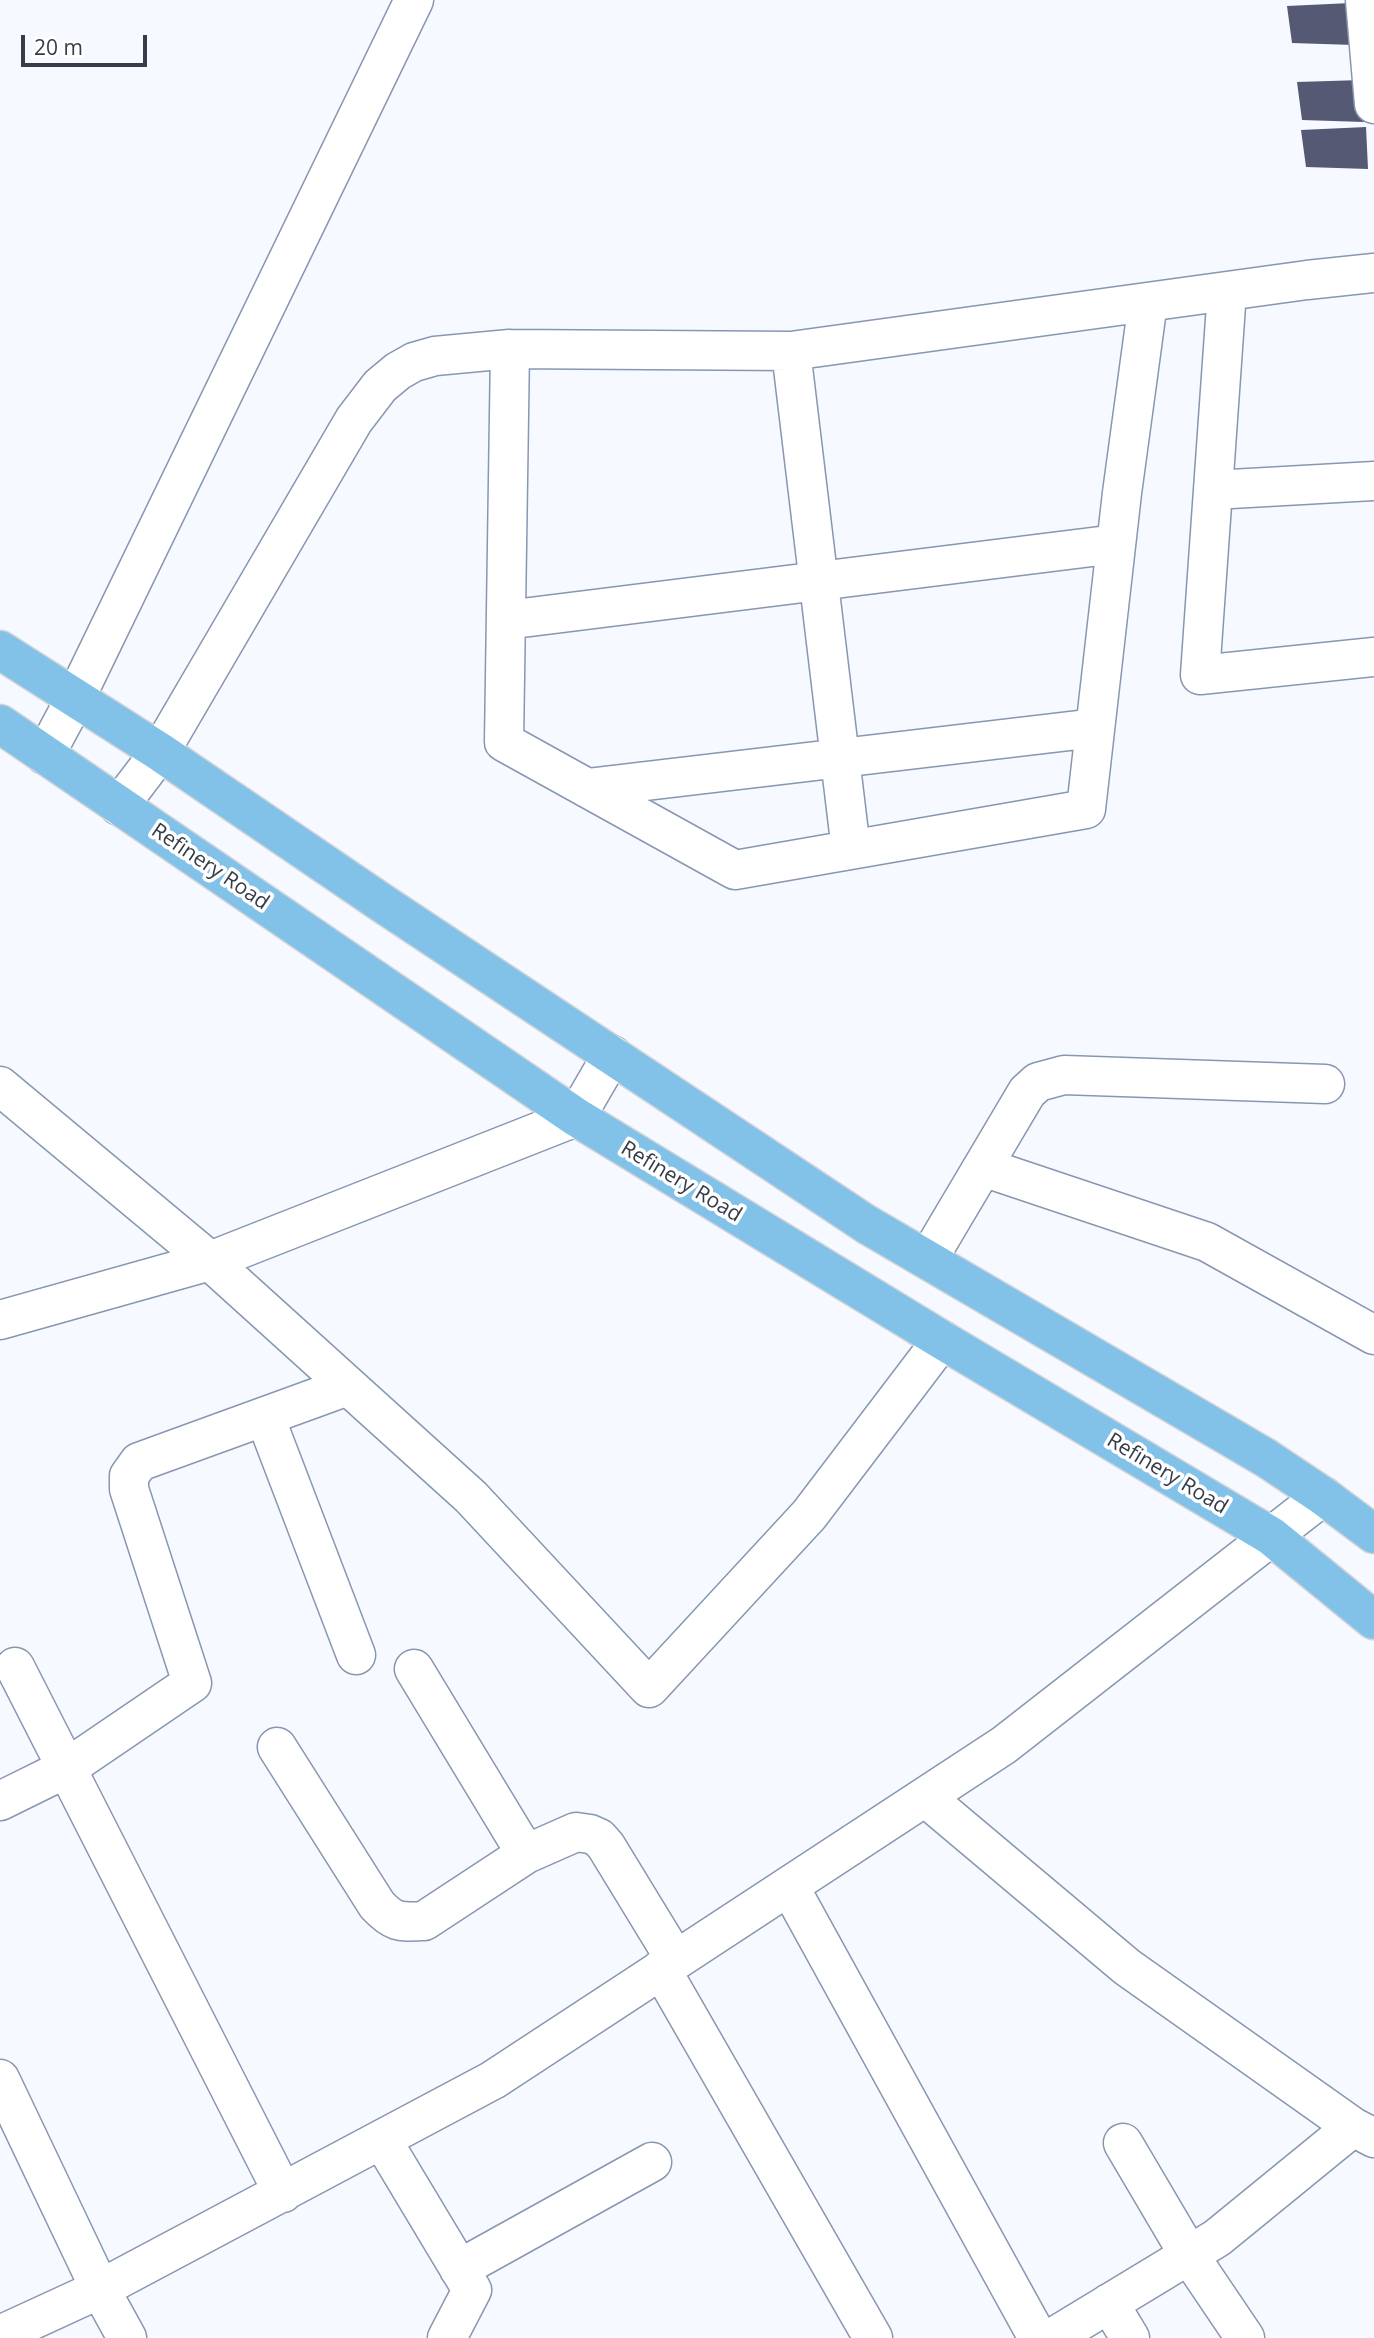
<!DOCTYPE html>
<style>
body{margin:0}
#map{position:relative;width:1374px;height:2338px;overflow:hidden;background:#f6f9ff;font-family:"Open Sans",sans-serif}
canvas{display:block}
.scale{position:absolute;left:21px;top:35px;width:126px;height:32px;box-sizing:border-box;border:4px solid #363d48;border-top:0;padding-left:9px;font-size:21px;line-height:24px;white-space:nowrap;color:#363d48;-webkit-text-stroke:5px #fff;paint-order:stroke}
</style>
<div id="map">
<canvas width="1374" height="2338"></canvas>
<div class="scale">20 m</div>
</div>
<script>
const ctx = document.querySelector('canvas').getContext('2d');
ctx.lineJoin = 'round';
function fillPath(path, color) {
  ctx.fillStyle = color;
  ctx.fill(path, 'evenodd');
}
function stroke(path, color, width, dash) {
  ctx.strokeStyle = color;
  ctx.lineWidth = width;
  ctx.lineCap = dash ? 'butt' : 'round';
  ctx.setLineDash(dash || []);
  ctx.stroke(path);
}
function write(font, color, halo, rows, align = 'center') {
  ctx.font = font + ' "Open Sans",sans-serif';
  ctx.lineWidth = 7;
  ctx.setLineDash([]);
  ctx.textBaseline = 'middle';
  ctx.strokeStyle = halo;
  ctx.fillStyle = color;
  for (const [text, x, y, turn = 0] of rows) {
    ctx.save();
    ctx.translate(x, y);
    ctx.rotate((+turn || 0) * Math.PI / 180);
    ctx.textAlign = isNaN(turn) ? turn : align;
    if (halo) ctx.strokeText(text, 0, 0);
    ctx.fillText(text, 0, 0);
    ctx.restore();
  }
}
const building = new Path2D(`
 M1351,3L1354,45L1292,43L1287,6Z
 M1362,80L1364,122L1302,120L1297,82Z
 M1366,127L1368,169L1306,167L1301,130Z`);
const minor = new Path2D(`
 M1365,0L1374,104
 M1227,291L1200,675L1374,657
 M510,349L504,742L735,870L1086,809L1122,493L1148,302
 M791,351L851,850
 M1213,490L1374,481
 M506,620L1116,544
 M45,755L75,699L414,0
 M587,788L1095,728
 M119,806L160,752L354,420L380,386L398,371L414,362L435,356L510,349L791,351L1307,280L1374,273
 M0,1086L210,1261L471,1497L649,1688L809,1515L942,1340
 M983,1167L1207,1242L1374,1335
 M928,1259L1027,1092L1038,1082L1064,1075L1325,1084
 M0,1320L210,1261L576,1117L612,1055
 M265,1417L356,1655
 M15,1667L283,2193
 M414,1669L526,1854
 M277,1747L377,1905C394,1923 399,1922 424,1921L526,1854L576,1832L590,1834L599,1838L606,1846L675,1959
 M925,1797L1127,1967L1353,2127L1374,2138
 M0,1801L67,1768L192,1683L129,1489V1476L139,1462L348,1386
 M789,1886L1038,2338
 M661,1969L873,2338
 M0,2079L100,2289L127,2338
 M382,2140L472,2290L447,2338
 M1123,2143L1189,2255L1245,2338
 M459,2269L652,2162
 M1109,2303L1130,2338
 M0,2335L100,2289L493,2080L1004,1745L1323,1496
 M1052,2338L1217,2238L1353,2127`);
const primary = new Path2D(`
 M0,650L160,752L382,903L866,1224L1266,1458L1323,1496L1374,1534
 M0,724L576,1117L942,1340L1271,1536L1374,1620`);
const streetNames = [
 ["Refinery Road",210,867,34],
 ["Refinery Road",681,1182,31],
 ["Refinery Road",1167,1474,31]
];
fillPath(building, '#555973');
stroke(minor, '#8797b0', 41);
stroke(primary, '#d3d4d7', 41);
stroke(minor, '#fff', 38);
stroke(primary, '#83c2e8', 38);
write('21px', '#363d48', '#fff', streetNames);
</script>
